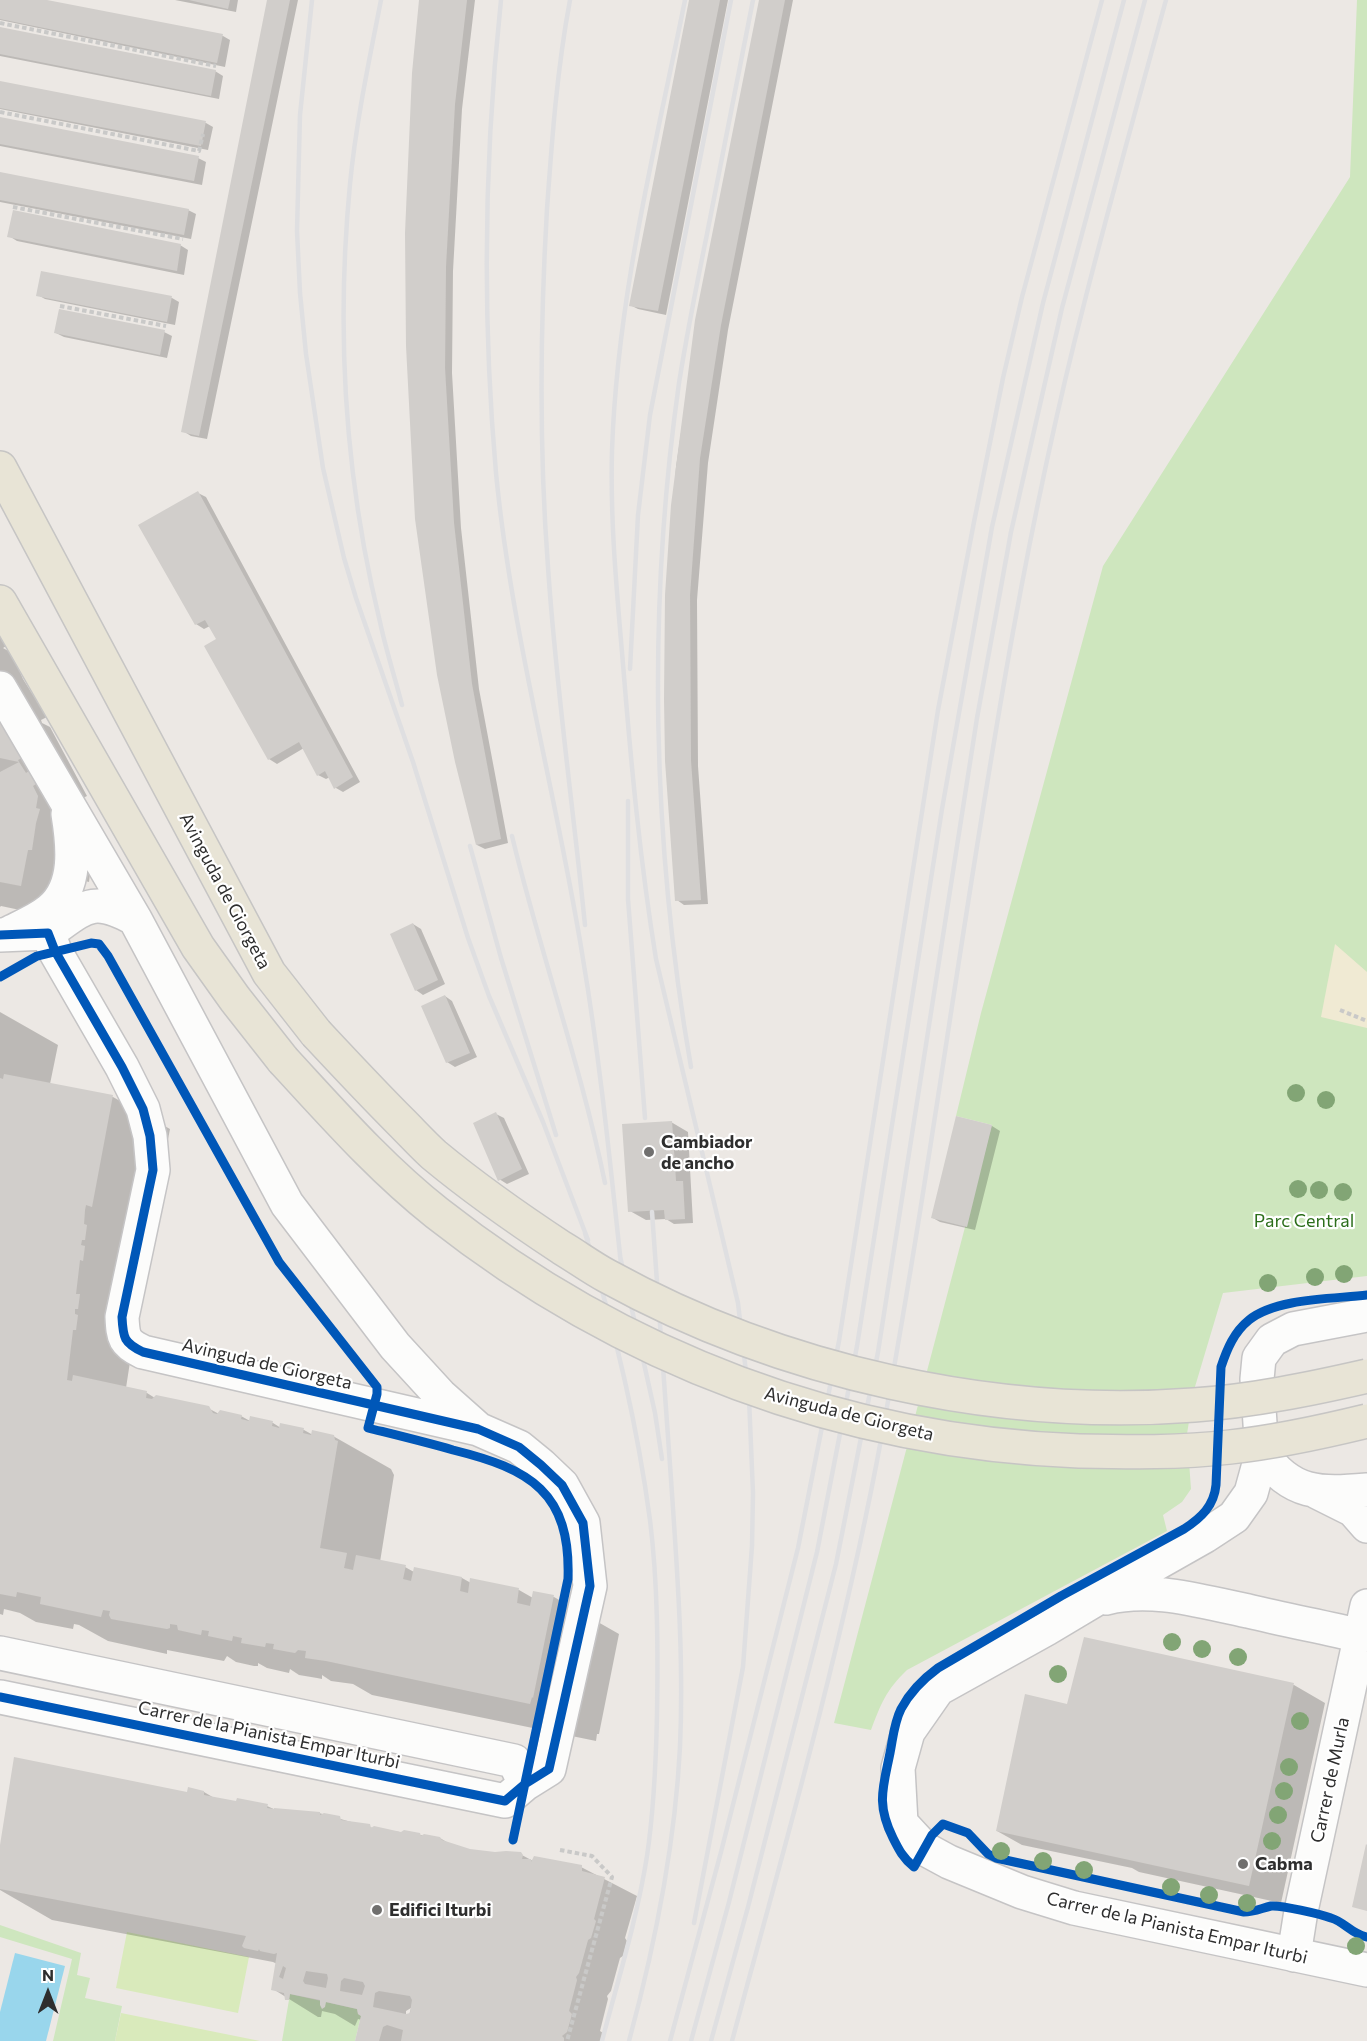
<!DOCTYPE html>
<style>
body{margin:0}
#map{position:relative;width:1367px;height:2041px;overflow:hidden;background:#ece8e4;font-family:Commissioner,sans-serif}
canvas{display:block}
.north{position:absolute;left:18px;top:1963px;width:60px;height:60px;-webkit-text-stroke:4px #fff;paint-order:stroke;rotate:0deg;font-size:16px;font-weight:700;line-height:24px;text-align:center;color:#2e2e2e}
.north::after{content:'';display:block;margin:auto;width:21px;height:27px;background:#2e2e2e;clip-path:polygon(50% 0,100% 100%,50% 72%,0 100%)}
</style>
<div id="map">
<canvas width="1367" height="2041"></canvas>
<div class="north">N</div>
</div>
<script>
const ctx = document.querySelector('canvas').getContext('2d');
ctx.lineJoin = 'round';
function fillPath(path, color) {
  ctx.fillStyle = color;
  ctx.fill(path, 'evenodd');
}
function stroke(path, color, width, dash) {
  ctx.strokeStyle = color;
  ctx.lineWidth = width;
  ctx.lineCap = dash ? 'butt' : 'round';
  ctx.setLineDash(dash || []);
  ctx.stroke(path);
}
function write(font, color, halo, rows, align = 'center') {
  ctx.font = font + ' Commissioner,sans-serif';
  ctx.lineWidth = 4.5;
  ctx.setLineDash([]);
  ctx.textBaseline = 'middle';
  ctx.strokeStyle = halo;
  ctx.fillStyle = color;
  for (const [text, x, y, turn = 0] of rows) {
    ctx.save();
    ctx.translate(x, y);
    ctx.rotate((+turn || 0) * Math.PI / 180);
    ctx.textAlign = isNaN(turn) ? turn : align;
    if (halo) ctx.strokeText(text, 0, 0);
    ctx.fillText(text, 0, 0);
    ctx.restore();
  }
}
const green = new Path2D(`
 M1357,0H1367V1276L1223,1293L1194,1390L1187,1434L1191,1489L1182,1502L1163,1515L1167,1531L907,1670C886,1690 881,1704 871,1730L834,1723L992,1125L956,1116L981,1013L1103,566L1350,177Z
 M0,1925L81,1953L77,1975L90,1978L85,1998L122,2006L115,2041H53L72,1959L0,1937Z
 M290,1994L357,2009L358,2014L361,2016L355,2041H282Z`);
const sand = new Path2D(`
 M1335,944L1367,972V1028L1321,1017Z`);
const pitch = new Path2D(`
 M127,1932L249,1957L238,2013L116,1988Z
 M121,2013L260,2041H115Z`);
const water = new Path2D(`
 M15,1953L65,1966L46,2041H0V2012Z`);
const shadow = new Path2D(`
 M0,0H39L223,36L230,40L225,67L0,20Z
 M175,0H238L236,12Z
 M269,0H298L207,439L191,436L183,431Z
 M422,0H475L462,109L453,271L452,373L461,528L479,689L508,843L485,849L477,845L457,762Z
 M691,0H728L666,315L638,309L630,305Z
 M760,0H793L728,330L708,463L697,600L698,766L708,904L684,905L677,900L666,595L676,467L697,320Z
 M0,28L215,71L223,76L219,99L0,56Z
 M0,82L206,123L213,127L208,150L0,109Z
 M0,118L198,158L206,162L202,185L0,146Z
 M0,173L188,210L196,214L191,239L0,202Z
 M9,236L180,245L188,250L184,275L17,241Z
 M43,272L172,298L179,302L175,325L45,299L38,295Z
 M164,332L172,336L167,358L64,337L56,333Z
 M198,493L206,497L360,782L343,792L336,788L330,777L326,779L318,775L304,748L277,764L269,759L218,639L210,626L204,629L196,624Z
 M0,631L8,645L3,648L12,653L23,679L47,717L41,720L42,723L50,727L87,796L83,798L92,857L89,882L85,881L78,917H53L1,906L0,907Z
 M413,924L421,929L445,984L423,995L416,990Z
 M445,996L452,1001L477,1057L455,1067L447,1062Z
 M0,1012L58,1045L50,1084L113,1097L170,1129L149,1238L126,1388L147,1393L155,1398L208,1408L219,1414L241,1416L250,1421L251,1418L273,1423L281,1428L282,1425L304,1430L313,1435L333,1436L391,1469L394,1475L380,1562L405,1567L414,1572L462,1578L471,1583L472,1580L519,1590L533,1598L554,1597L619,1634L599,1734H597L596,1741L372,1695L353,1684L331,1681L322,1675V1679L317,1678L299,1675L290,1669L289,1673L267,1668L258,1663V1666H254L236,1662L227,1656L224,1661L167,1650V1654L108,1641L79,1625L74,1624L73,1629L36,1622L20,1613L4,1609L3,1615L0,1614Z
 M496,1114L504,1118L529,1174L507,1184L499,1179Z
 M958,1118L992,1126L1000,1131L975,1230L940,1222L933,1218Z
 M671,1122L688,1132L693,1223L674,1224L666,1219L646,1220L630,1211Z
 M1294,1685L1325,1703L1281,1903L1139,1872L1132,1868L1022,1845L997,1831L1068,1705Z
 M204,1792L216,1799L267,1806L276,1810L319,1813L373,1828L440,1838L450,1844L473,1851L520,1854L533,1861L581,1867L637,1896L625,1938L627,1941L623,1956L620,1958L611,1991L607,1996L608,1999L600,2031L603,2033L601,2041H357L362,2020L358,2019L355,2026L335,2014L322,2011L321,2017H318L273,1989L277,1964L273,1962L52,1920L0,1890V1855L188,1794ZM411,2008L409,2015H406V2011Z`);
const building = new Path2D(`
 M0,0H47L223,34L217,63L0,19Z
 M189,0H230L228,9Z
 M267,0H290L199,436L181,432Z
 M419,0H467L455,104L446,266L445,368L454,523L472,684L501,839L476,845L455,762L437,675L415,519L406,346L405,233L412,73Z
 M689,0H720L658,311L629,306Z
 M759,0H785L721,325L700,458L690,595L691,761L701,900L675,901L665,761L664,699L665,595L671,505L695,320Z
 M0,27L216,70L211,96L0,54Z
 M0,81L206,121L201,146L0,108Z
 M0,117L199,156L194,181L0,144Z
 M0,172L189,209L184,235L0,200Z
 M13,210L181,244L177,271L7,237Z
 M41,271L172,296L167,322L36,296Z
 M59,309L165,330L160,355L54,333Z
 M198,491L353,777L334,789L325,771L317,776L299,742L268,760L204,646L216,639L205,620L195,625L138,525Z
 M0,717L22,758L18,760L19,762L26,773L29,771L36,784L33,786L38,796L36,808L40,809L36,823L32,850H28L21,886L0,882V772L19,762L0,758Z
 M413,923L438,980L415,991L390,934Z
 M445,995L470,1053L446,1063L421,1006Z
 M4,1074L113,1095L92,1207L86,1205L85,1210L84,1224L87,1225L85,1240H82L81,1245L85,1246L83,1261L80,1260L76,1294H80L78,1309H75V1314L78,1315L76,1330H73L67,1380L72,1381L73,1375L147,1391L146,1398L152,1399L156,1395L209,1406L213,1413L217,1414L220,1410L242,1415L241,1419L249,1421L250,1416L273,1421L272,1426L279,1428L280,1423L304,1428L303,1433L311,1435L312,1430L334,1435L335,1440L338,1441L320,1548L347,1553L344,1568L353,1570L356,1555L406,1565L403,1579L411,1581L414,1567L462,1577L460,1591L468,1593L470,1578L519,1588L517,1603L530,1606L533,1591L554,1595L533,1698L532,1697L530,1704L326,1661L305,1658L306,1651L298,1650L295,1653L273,1649L274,1644L266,1643L265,1647L241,1643L242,1638L233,1636L232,1641L208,1636L209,1631L202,1630L201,1635L196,1634L178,1630L177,1625L170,1624V1628L167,1629L111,1619L109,1615L110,1611L103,1610L101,1617L40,1604L41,1597L17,1592L16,1597L0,1594V1078L3,1079Z
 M496,1112L522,1169L498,1181L473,1123Z
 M956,1116L992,1125L967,1227L931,1218Z
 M672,1121L676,1181H683L685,1219L665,1220L664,1210L628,1212L622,1124Z
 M1084,1637L1294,1683L1249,1886L996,1831L1025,1694L1067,1704Z
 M14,1757L187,1792L188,1787L204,1791V1795L236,1801L237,1798L268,1804L267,1808L274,1809V1808L320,1812V1815L324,1813L340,1816L341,1820L370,1824L371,1828L374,1826L401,1832L404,1830L420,1833L421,1836L424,1834L440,1837L442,1840L470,1849L495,1852L506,1851L521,1852L523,1855L522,1859H531V1862L534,1856L582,1865V1871L605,1877L594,1919L596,1921L591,1938L588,1940L579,1973L576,1977L577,1980L569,2011L572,2014L567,2032L562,2036L564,2038V2041H401L403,2030L387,2025L383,2027L379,2041H355L361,2016L358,2014L357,2009L326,2002L325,2007L322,2009L320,2005V2000L290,1994L289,2000H285L284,1993L271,1990L277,1953L274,1954L260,1951L259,1949L258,1951L244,1948L242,1946L246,1936L0,1889V1845ZM283,1966L286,1968L283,1979L279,1977ZM306,1971L327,1974L328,1978L326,1988L305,1984L303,1981ZM344,1978L363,1982L365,1986L362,1995L340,1991L341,1981ZM379,1991L410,1996L412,2000L410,2013L406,2014L373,2007L375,1993Z
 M1366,1844L1367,1845V1911L1352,1907Z`);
const path = new Path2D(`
 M0,23L216,66
 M0,112L199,151L203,134
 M13,207L183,239
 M60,306L166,326
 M1340,1010L1367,1021
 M560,1850L592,1856L612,1877L567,2041`);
const minor = new Path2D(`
 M0,688L135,919L287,1204L395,1346L440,1395L476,1427
 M9,933C23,926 38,920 50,910C78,887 73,845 68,814
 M48,933C85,907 92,895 135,919
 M0,935L48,933L55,951L122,1067L143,1109L150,1136L153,1170L122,1317C123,1338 124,1343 143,1352L478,1429L519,1447L541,1465L562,1485L583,1523L590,1586L549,1769L525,1784L505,1801L0,1697
 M1367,1315L1293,1329L1272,1340L1259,1358L1257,1379L1262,1453L1251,1493L1234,1517L1205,1536L1145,1570L1046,1629L938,1689L908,1732L898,1768L901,1823L925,1849L949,1862L1022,1892L1074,1908L1367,1970
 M1262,1453C1291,1495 1320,1494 1367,1490
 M1317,1492L1353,1510L1367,1526
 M1106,1598C1153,1586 1202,1602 1248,1611C1285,1620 1323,1627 1361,1636
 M0,1653L514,1761L525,1784
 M1294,1955L1301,1911L1367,1606`);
const major = new Path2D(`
 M0,468L269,973L316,1033
 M0,602L198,947L235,999L283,1060`);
const rail = new Path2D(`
 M312,0L300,115L297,231L300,293L306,354L323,468L344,558L356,598L413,762L468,938L489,996L543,1122L588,1240
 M381,0C369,61 356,122 350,184C336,330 345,479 380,622C386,650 395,678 402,705
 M501,0C484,158 482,315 496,473C512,638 557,796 583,959C600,1060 610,1162 621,1264
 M570,0C557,69 552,139 547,209C540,328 539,448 548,567C556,687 573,806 585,925
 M685,0C655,149 617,298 612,451C610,522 617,593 623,664C631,763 640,861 656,959L738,1303L749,1398L753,1493L752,1546L743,1667L694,1923
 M630,669L638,515L650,415L731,0
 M628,801V899L645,1118
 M512,836C540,952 581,1066 605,1183
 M470,846L501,958L556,1135
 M691,1067C652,844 647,608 679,383C687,333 697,283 707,234C722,156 737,78 753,0
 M585,1233C614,1326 637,1423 650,1520C658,1585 658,1651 657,1715C656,1762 654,1809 647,1856C637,1919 618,1980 602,2041
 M620,1256L655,1413L662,1459
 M629,2041C655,1945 675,1846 680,1747C684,1657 677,1568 671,1479C665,1390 658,1301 652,1212
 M670,2041L721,1852L798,1548L839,1341L938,710L974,522L1003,378L1022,297L1102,0
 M691,2041L729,1902L817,1552L857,1346L942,809L992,527L1043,303L1124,0
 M711,2041L748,1907L836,1564L878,1352L977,718L1011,532L1062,308L1145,0
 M732,2041C784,1849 839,1657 877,1461C929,1186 963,908 1013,632C1033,522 1056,412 1084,304C1110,202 1138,101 1166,0`);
const majorBridge = new Path2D(`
 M316,1033C344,1063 372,1093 401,1122C412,1133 423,1145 434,1155C475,1189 518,1219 562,1248C577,1257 592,1268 607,1276C781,1372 995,1420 1194,1405C1252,1401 1310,1389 1367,1376
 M283,1060C332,1113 380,1168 437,1213C622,1359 843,1442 1079,1451C1129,1452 1180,1453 1230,1447C1276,1442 1322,1432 1367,1421`);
const cycleway = new Path2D(`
 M0,935L48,933L55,951L122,1067L143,1109L150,1136L153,1170L122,1317C123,1338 124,1343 143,1352L478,1429L519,1447L541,1465L562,1485L583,1523L590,1586L549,1769L525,1784L505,1801L0,1697
 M0,977L37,956L91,943L99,944L108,956L279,1262L377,1387V1394L368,1428C396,1435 425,1442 453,1450C530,1469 571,1492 568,1579L513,1840
 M1367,1295C1333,1299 1276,1298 1249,1320C1234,1332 1227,1349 1221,1367L1216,1485C1214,1506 1201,1518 1184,1529L1061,1596L938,1668C923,1679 910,1692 901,1709C894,1723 893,1738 890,1753C883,1788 876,1804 893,1838C899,1850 903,1858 914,1867L932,1835L943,1824L968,1833L988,1854L996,1858L1244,1912C1254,1912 1262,1908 1271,1906C1281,1905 1320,1914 1331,1918C1345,1922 1351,1934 1367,1937`);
const trees = [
 [1296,1093],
 [1326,1100],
 [1298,1189],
 [1319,1190],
 [1343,1192],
 [1344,1274],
 [1315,1277],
 [1268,1283],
 [1172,1642],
 [1202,1649],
 [1238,1657],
 [1058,1674],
 [1300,1721],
 [1289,1767],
 [1284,1791],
 [1278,1815],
 [1272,1841],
 [1001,1851],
 [1043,1861],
 [1084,1870],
 [1171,1887],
 [1209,1895],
 [1247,1903],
 [1356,1946]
];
const markers = [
 [649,1152,6,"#706f6e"],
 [1243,1864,6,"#706f6e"],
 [377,1910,6,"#706f6e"]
];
const streetNames = [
 ["Avinguda de Giorgeta",225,891,62],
 ["Avinguda de Giorgeta",267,1364,13],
 ["Avinguda de Giorgeta",849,1414,14],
 ["Carrer de la Pianista Empar Iturbi",269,1735,12],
 ["Carrer de Murla",1330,1780,-78],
 ["Carrer de la Pianista Empar Iturbi",1177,1928,13]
];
const poiNames = [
 ["Cambiador",661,1142],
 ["de ancho",661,1163],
 ["Cabma",1255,1864],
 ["Edifici Iturbi",389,1910]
];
const parkNames = [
 ["Parc Central",1304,1221]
];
fillPath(green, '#cee6be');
fillPath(sand, '#f0ead3');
fillPath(pitch, '#d9eabb');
fillPath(water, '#99d6ec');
fillPath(shadow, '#0003');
fillPath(building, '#d1cecb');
stroke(minor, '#c5c4c5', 36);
stroke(major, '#c6c5c4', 36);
stroke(path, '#c9c9c8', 4, [4.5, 3]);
stroke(minor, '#fcfcfb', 33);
stroke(major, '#e8e4d6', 33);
stroke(rail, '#dfdfe1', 4.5);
stroke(majorBridge, '#c6c5c4', 36, []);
stroke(majorBridge, '#e8e4d6', 33);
stroke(cycleway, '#0057b8', 9);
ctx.fillStyle = '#82a575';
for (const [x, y] of trees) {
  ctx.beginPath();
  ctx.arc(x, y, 9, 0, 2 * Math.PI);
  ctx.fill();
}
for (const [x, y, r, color] of markers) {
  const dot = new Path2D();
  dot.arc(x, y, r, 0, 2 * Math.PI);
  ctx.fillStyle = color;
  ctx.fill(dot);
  stroke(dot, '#fff', 2);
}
write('18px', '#2e2e2e', '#fff', streetNames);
write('bold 18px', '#2e2e2e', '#fff', poiNames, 'left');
write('18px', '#2c6e1b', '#fff', parkNames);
</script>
